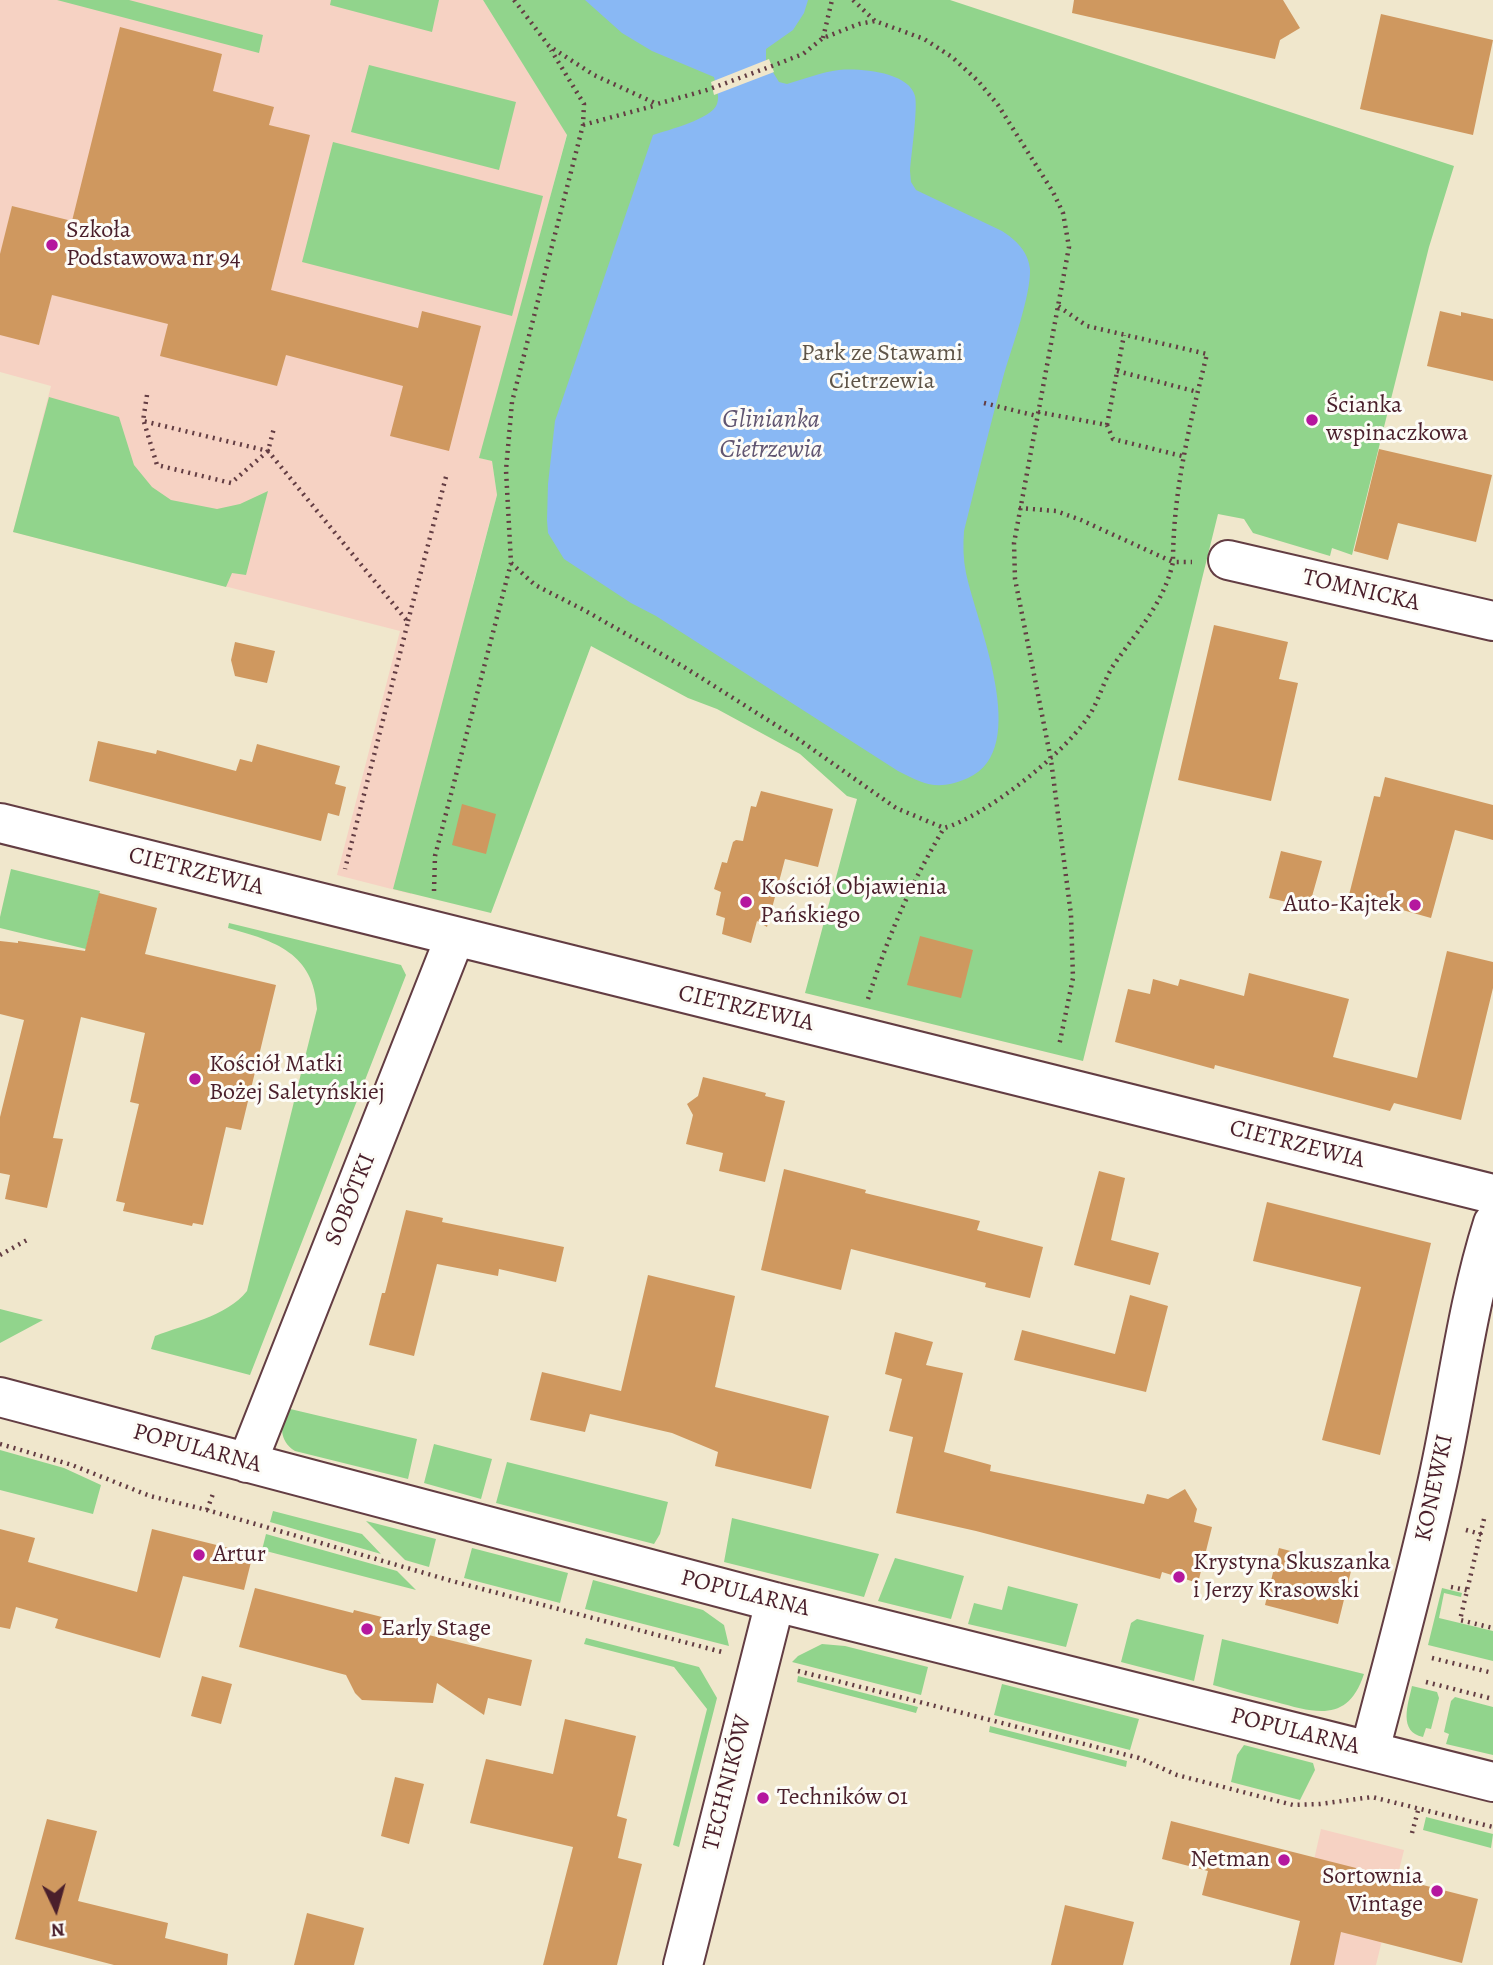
<!DOCTYPE html>
<meta charset="utf-8">
<style>
body{margin:0}
#map{position:relative;width:1493px;height:1965px;overflow:hidden;background:#f0e7cc;font-family:Alegreya,serif}
canvas{display:block}
.north{position:absolute;left:21px;top:1874px;width:70px;height:70px;-webkit-text-stroke:5px #fdfcf7;paint-order:stroke;rotate:175deg;font-size:19px;font-weight:700;line-height:28px;text-align:center;color:#4a1f2b}
.north::after{content:'';display:block;margin:auto;width:24px;height:32px;background:#4a1f2b;clip-path:polygon(50% 0,100% 100%,50% 72%,0 100%)}
</style>
<div id="map">
<canvas width="1493" height="1965"></canvas>
<div class="north">N</div>
</div>
<script>
const ctx = document.querySelector('canvas').getContext('2d');
ctx.lineJoin = 'round';
function fillPath(path, color) {
  ctx.fillStyle = color;
  ctx.fill(path, 'evenodd');
}
function stroke(path, color, width, dash) {
  ctx.strokeStyle = color;
  ctx.lineWidth = width;
  ctx.lineCap = dash ? 'butt' : 'round';
  ctx.setLineDash(dash || []);
  ctx.stroke(path);
}
function write(font, color, halo, rows, align = 'center') {
  ctx.font = font + ' Alegreya,serif';
  ctx.lineWidth = 6;
  ctx.setLineDash([]);
  ctx.textBaseline = 'middle';
  ctx.strokeStyle = halo;
  ctx.fillStyle = color;
  for (const [text, x, y, turn = 0] of rows) {
    ctx.save();
    ctx.translate(x, y);
    ctx.rotate((+turn || 0) * Math.PI / 180);
    ctx.textAlign = isNaN(turn) ? turn : align;
    if (halo) ctx.strokeText(text, 0, 0);
    ctx.fillText(text, 0, 0);
    ctx.restore();
  }
}
const built = new Path2D(`
 M0,0H483L567,134L480,458L492,461L497,495L473,584L411,894L337,875L400,631L13,532L51,386L0,372Z
 M1321,1829L1404,1850L1376,1965H1290Z`);
const green = new Path2D(`
 M57,0H129L263,35L259,53Z
 M331,0H439L432,32L330,5Z
 M483,0H950L1454,166L1429,247L1352,555L1332,548L1330,556L1253,533L1244,519L1218,514L1083,1061L805,993L857,799L847,796L800,754L717,709L688,698L591,646L491,913L393,889L497,495L492,461L479,458L567,135Z
 M369,65L516,102L499,170L351,132Z
 M333,142L543,196L512,316L302,262Z
 M49,397L119,417L134,465L152,487L171,500L217,509L240,504L268,491L246,575L232,573L226,587L13,532Z
 M11,869L100,891L86,949L0,928V917Z
 M229,923L401,965L406,975L250,1375L151,1349L155,1336C186,1324 226,1317 247,1291L317,1009C314,953 275,941 228,928Z
 M0,1309L43,1320L0,1343Z
 M286,1408L417,1439L408,1479L295,1451C278,1440 281,1425 286,1408Z
 M434,1444L492,1459L481,1499L424,1483Z
 M0,1450L64,1468L101,1485L93,1514L0,1490Z
 M507,1462L668,1502L660,1534L654,1544L496,1503Z
 M273,1511L362,1534L381,1554L270,1522Z
 M732,1518L879,1554L864,1597L724,1562Z
 M366,1521L436,1539L429,1567L405,1560Z
 M266,1534L397,1571L416,1590L262,1550Z
 M472,1548L568,1573L560,1603L464,1578Z
 M895,1558L964,1576L951,1619L878,1601Z
 M593,1580L703,1610L724,1625L729,1646L585,1609Z
 M1008,1586L1078,1604L1066,1647L968,1624L974,1603L1002,1610Z
 M1442,1588L1462,1593L1461,1597L1444,1593L1439,1618L1493,1631V1661L1428,1645Z
 M1137,1619L1204,1635L1194,1681L1121,1662L1131,1623Z
 M586,1638L699,1667L717,1698L679,1847L673,1845L707,1709L674,1667L584,1644Z
 M1222,1639L1364,1674C1348,1723 1316,1713 1276,1702C1255,1697 1234,1691 1213,1685Z
 M822,1644L845,1646L928,1667L921,1695L792,1662L798,1656Z
 M798,1676L918,1707L916,1713L797,1682Z
 M1002,1684L1139,1719L1130,1750L994,1715Z
 M1412,1686L1437,1692L1439,1698L1431,1729L1426,1728L1423,1737C1398,1732 1408,1704 1412,1686Z
 M1455,1697L1493,1707V1755L1446,1744L1449,1734L1444,1732L1451,1701Z
 M990,1726L1127,1761L1126,1767L989,1732Z
 M1244,1745L1313,1763L1315,1770L1300,1800L1231,1782L1237,1755Z
 M1426,1817L1493,1834L1491,1848L1423,1830Z`);
const water = new Path2D(`
 M585,0H808L804,13L793,30L766,49V61L779,82L787,84C804,79 822,72 839,70C860,68 909,72 915,96C918,109 911,156 910,171L911,182L916,190L1002,231C1016,240 1028,251 1030,269C1031,295 1012,347 1004,374C990,426 977,478 964,531C963,545 963,559 966,573C976,622 1033,749 968,778C938,791 925,785 898,771L656,616L631,603L564,559L548,533L547,520L548,484L555,421L653,135C668,130 712,119 717,104C720,96 716,85 714,77L652,51L622,33Z`);
const pier = new Path2D(`
 M769,59L774,72L714,95L711,82Z`);
const building = new Path2D(`
 M1074,0H1283L1300,28L1280,40L1275,59L1072,13Z
 M1381,14L1493,40L1473,135L1360,109Z
 M120,27L222,54L213,91L274,107L269,125L310,135L271,290L418,328L422,311L481,326L449,451L390,436L403,386L286,355L277,386L160,356L168,324L52,295L39,345L0,335V254L12,206L72,221Z
 M1440,311L1461,316V312L1493,319V381L1427,366Z
 M1379,449L1492,475L1476,542L1398,523L1388,560L1354,551Z
 M1214,625L1288,642L1279,679L1298,683L1271,801L1178,780Z
 M235,642L275,651L267,683L235,676L231,660Z
 M98,741L156,754L157,750L236,771L240,759L252,762L257,744L340,766L335,784L346,787L339,816L328,813L321,841L89,781Z
 M1385,777L1493,805V840L1455,830L1431,918L1349,895L1374,796L1380,797Z
 M761,791L833,809L818,867L785,859L767,927L757,921L751,943L722,934L725,918L716,915L721,892L714,889L722,862L727,863L733,842L736,840L743,841L751,806L756,807Z
 M462,804L496,814L486,854L452,845Z
 M1281,851L1322,861L1309,907L1269,898Z
 M99,893L157,908L145,954L276,985L241,1130L226,1127L203,1225L193,1223L192,1226L123,1211L125,1203L116,1201L139,1104L130,1102L145,1033L81,1017L53,1138L63,1139L47,1208L5,1199L10,1175L0,1173V1117L24,1020L0,1014V941L18,943V941L85,951Z
 M920,936L973,950L961,998L907,985Z
 M1447,951L1493,962V988L1461,1120L1394,1103L1390,1111L1215,1065L1214,1069L1115,1042L1128,989L1150,994L1153,979L1178,986L1180,979L1244,996L1249,973L1349,999L1333,1057L1417,1078Z
 M703,1077L766,1093L765,1096L785,1101L765,1182L719,1171L723,1153L686,1144L693,1115L687,1104L698,1096Z
 M784,1169L866,1190L865,1193L980,1221L977,1230L1043,1247L1030,1298L985,1287L986,1283L851,1249L841,1290L761,1270Z
 M1099,1171L1125,1178L1111,1240L1159,1253L1150,1285L1074,1265Z
 M1267,1202L1431,1243L1380,1455L1322,1440L1361,1287L1253,1261Z
 M406,1210L443,1218L442,1222L564,1247L556,1282L499,1269L498,1276L437,1264L414,1356L369,1345L382,1293H385Z
 M648,1275L735,1296L715,1387L829,1416L811,1489L715,1466L718,1452L672,1433L590,1414L585,1432L530,1420L542,1372L621,1391Z
 M1130,1295L1168,1306L1146,1392L1014,1360L1022,1330L1115,1354Z
 M895,1332L933,1342L926,1365L963,1373L944,1452L991,1465L990,1471L1144,1504L1147,1494L1168,1499L1185,1489L1197,1509L1194,1522L1212,1527L1198,1583L1162,1572L1160,1579L976,1531L896,1513L913,1437L889,1431L902,1379L885,1374Z
 M0,1529L35,1538L28,1562L137,1592L152,1529L253,1554L244,1590L183,1576L160,1658L55,1628L58,1619L16,1607L10,1629L0,1627Z
 M1279,1548L1352,1567L1338,1624L1265,1605Z
 M255,1588L353,1613L354,1610L390,1619L389,1622L413,1628L412,1631L532,1660L521,1706L488,1698L484,1715L437,1683L433,1703L362,1700L355,1693L346,1675L239,1647Z
 M202,1676L232,1684L221,1724L191,1716Z
 M565,1719L636,1736L617,1816L627,1819L618,1858L642,1864L617,1965H543L573,1847L470,1823L486,1759L553,1774Z
 M395,1777L424,1784L409,1844L381,1836Z
 M47,1819L97,1831L78,1901L168,1923L165,1938L228,1954L227,1965H114L15,1939Z
 M1171,1821L1478,1899L1462,1963L1341,1932L1334,1965H1290L1300,1921L1202,1895L1208,1871L1162,1859Z
 M1065,1905L1134,1922L1123,1965H1051Z
 M307,1913L364,1928L354,1965H294Z`);
const path = new Path2D(`
 M514,0L549,46L594,75L657,104L707,90L772,66L803,54L823,38L859,24L875,21L924,39L952,57L978,81L998,105L1053,192L1063,213L1069,247L1014,543L1015,579L1051,760L1071,915L1073,978L1059,1046
 M853,0L875,21
 M823,38L832,0
 M583,125L657,105
 M1117,371L1198,392
 M147,395L143,421L268,451L408,622L345,869
 M984,403L1037,416
 M1038,412L1107,425L1113,439L1182,456
 M144,422L157,465L231,483L268,451L274,428
 M1107,425L1124,335
 M1019,508L1056,511L1081,520L1173,562C1173,491 1190,423 1207,354L1087,326L1058,306
 M511,563L535,585L584,610L684,667L798,739L896,808L944,828C984,817 1062,755 1086,720C1099,703 1103,680 1115,663C1138,630 1164,603 1173,562H1192
 M408,621L447,473
 M434,891L435,856L511,563L506,470L512,402L583,125L584,104L551,50
 M868,999C888,936 910,885 944,828
 M0,1255L27,1240
 M0,1444L72,1465L150,1496L207,1510L452,1581L722,1652
 M207,1510L214,1491
 M1484,1519L1460,1620L1493,1628
 M1466,1530L1484,1535
 M1451,1587L1471,1591
 M1432,1658L1493,1673
 M798,1671L1139,1758L1177,1775L1293,1805L1320,1804L1372,1797L1493,1827
 M1426,1682L1493,1699
 M1412,1833L1419,1807`);
const minor = new Path2D(`
 M1228,560L1493,621
 M0,823L1493,1194
 M0,1397L775,1602L1493,1782
 M247,1463L455,937
 M1370,1750C1392,1665 1416,1579 1435,1493C1456,1403 1465,1311 1493,1223
 M683,1965L775,1602`);
const markers = [
 [52,245,7,"#b5179e"],
 [1312,420,7,"#b5179e"],
 [746,902,7,"#b5179e"],
 [1415,905,7,"#b5179e"],
 [195,1079,7,"#b5179e"],
 [199,1555,7,"#b5179e"],
 [1179,1577,7,"#b5179e"],
 [367,1629,7,"#b5179e"],
 [763,1798,7,"#b5179e"],
 [1284,1860,7,"#b5179e"],
 [1437,1891,7,"#b5179e"]
];
const poiNames = [
 ["Szkoła",66,231],
 ["Podstawowa nr 94",66,259],
 ["Ścianka",1326,406],
 ["wspinaczkowa",1326,434],
 ["Kościół Objawienia",760,888],
 ["Pańskiego",760,916],
 ["Auto-Kajtek",1401,905,"right"],
 ["Kościół Matki",209,1065],
 ["Bożej Saletyńskiej",209,1093],
 ["Artur",213,1555],
 ["Krystyna Skuszanka",1193,1563],
 ["i Jerzy Krasowski",1193,1591],
 ["Early Stage",381,1629],
 ["Techników 01",777,1798],
 ["Netman",1270,1860,"right"],
 ["Sortownia",1423,1877,"right"],
 ["Vintage",1423,1905,"right"]
];
const parkNames = [
 ["Park ze Stawami",882,354],
 ["Cietrzewia",882,382]
];
const streetNames = [
 ["TOMNICKA",1361,591,13],
 ["CIETRZEWIA",196,872,14],
 ["CIETRZEWIA",746,1009,13],
 ["CIETRZEWIA",1297,1145,14],
 ["SOBÓTKI",351,1200,-68],
 ["POPULARNA",197,1449,15],
 ["KONEWKI",1435,1488,-78],
 ["POPULARNA",745,1594,14],
 ["POPULARNA",1295,1732,14],
 ["TECHNIKÓW",728,1783,-76]
];
const waterNames = [
 ["Glinianka",771,421],
 ["Cietrzewia",771,451]
];
fillPath(built, '#f6d2c3');
fillPath(green, '#91d48c');
fillPath(water, '#89b8f4');
fillPath(pier, '#f0e7cc');
fillPath(building, '#cf985f');
stroke(minor, '#633d43', 42);
stroke(path, '#633d43', 4.5, [2, 5]);
stroke(minor, '#fff', 38);
for (const [x, y, r, color] of markers) {
  const dot = new Path2D();
  dot.arc(x, y, r, 0, 2 * Math.PI);
  ctx.fillStyle = color;
  ctx.fill(dot);
  stroke(dot, '#fdfcf7', 2.5);
}
write('24px', '#4a1f2b', '#fdfcf7', poiNames, 'left');
write('24px', '#5f5548', '#fdfcf7', parkNames);
write('24px', '#4a1f2b', '#fdfcf7', streetNames);
write('italic 26px', '#605571', '#fdfcf7', waterNames);
</script>
